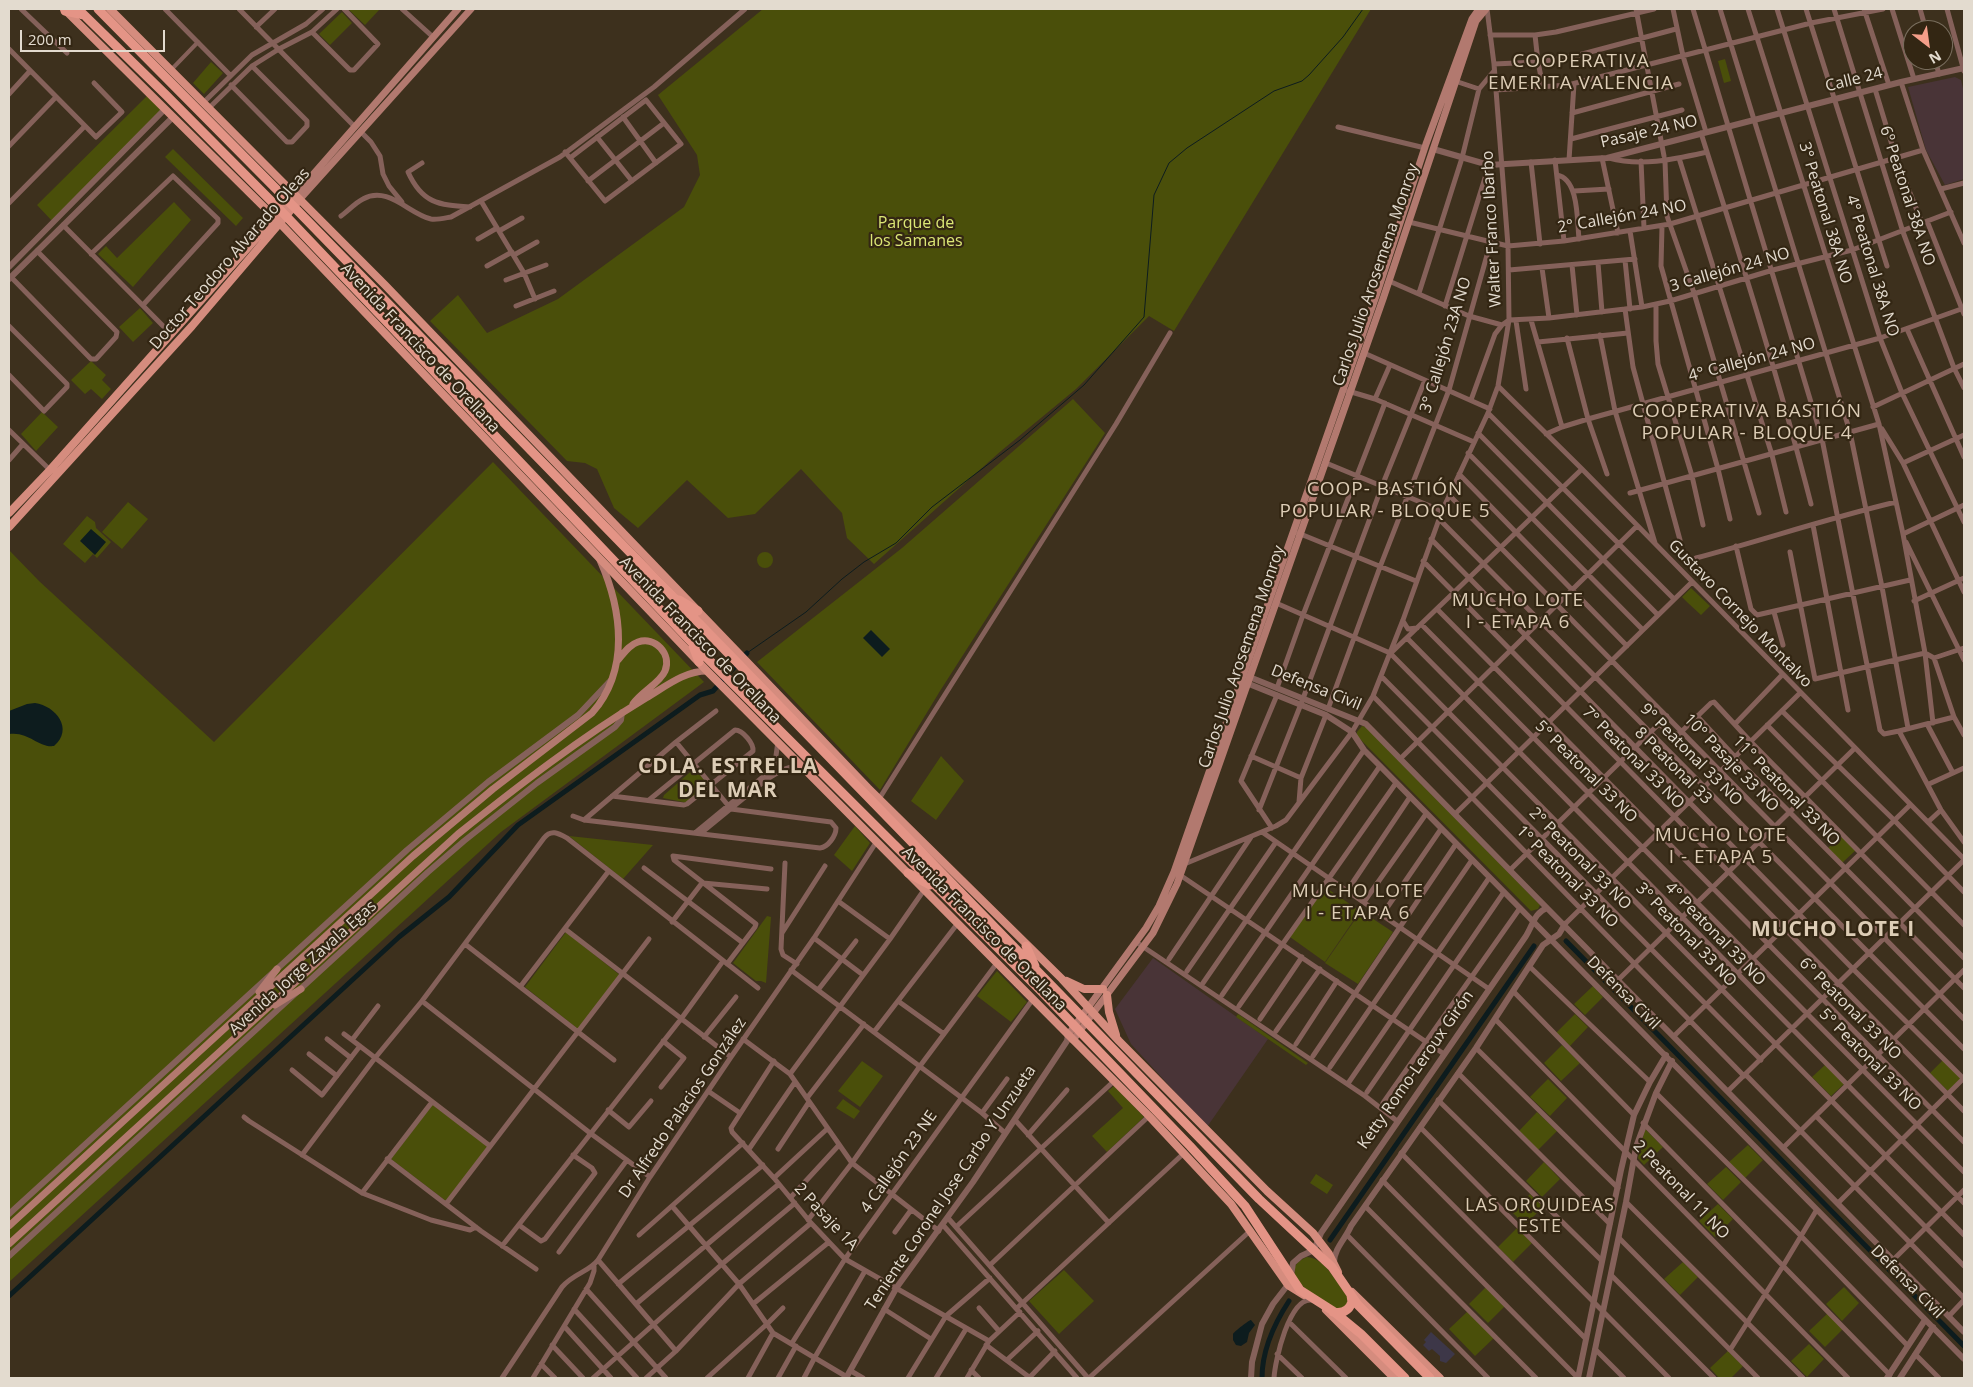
<!DOCTYPE html>
<meta charset="utf-8">
<style>
body{margin:0}
#map{position:relative;width:1973px;height:1387px;overflow:hidden;background:#3d301d;font-family:"Open Sans",sans-serif}
canvas{display:block}
.frame{position:absolute;inset:0;border:10px solid #e3dbcf;pointer-events:none}
.north{position:absolute;left:1903px;top:20px;width:50px;height:50px;box-sizing:border-box;background:#332613;border:1px solid #796e5e;border-radius:50%;rotate:150deg;font-size:14px;font-weight:700;line-height:20px;text-align:center;color:#e3dbcf}
.north::after{content:'';display:block;margin:auto;width:18px;height:22px;background:#f49e89;clip-path:polygon(50% 0,100% 100%,50% 72%,0 100%)}
.scale{position:absolute;left:20px;top:30px;width:145px;height:22px;box-sizing:border-box;border:2px solid #e3dbcf;border-top:0;padding-left:6px;font-size:15px;line-height:18px;white-space:nowrap;color:#e3dbcf;-webkit-text-stroke:4px #332613;paint-order:stroke}
</style>
<div id="map">
<canvas width="1973" height="1387"></canvas>
<div class="frame"></div>
<div class="north">N</div>
<div class="scale">200 m</div>
</div>
<script>
const ctx = document.querySelector('canvas').getContext('2d');
ctx.lineJoin = 'round';
function fillPath(path, color) {
  ctx.fillStyle = color;
  ctx.fill(path, 'evenodd');
}
function stroke(path, color, width, dash) {
  ctx.strokeStyle = color;
  ctx.lineWidth = width;
  ctx.lineCap = dash ? 'butt' : 'round';
  ctx.setLineDash(dash || []);
  ctx.stroke(path);
}
function write(font, color, halo, rows, align = 'center') {
  ctx.font = font + ' "Open Sans",sans-serif';
  ctx.lineWidth = 4.5;
  ctx.setLineDash([]);
  ctx.textBaseline = 'middle';
  ctx.strokeStyle = halo;
  ctx.fillStyle = color;
  for (const [text, x, y, turn = 0] of rows) {
    ctx.save();
    ctx.translate(x, y);
    ctx.rotate((+turn || 0) * Math.PI / 180);
    ctx.textAlign = isNaN(turn) ? turn : align;
    if (halo) ctx.strokeText(text, 0, 0);
    ctx.fillText(text, 0, 0);
    ctx.restore();
  }
}
const commercial = new Path2D(`
 M1955,77L1961,80L1964,93V179L1945,185L1926,150L1908,87Z
 M1153,958L1268,1039L1207,1127L1131,1044L1115,1009Z`);
const medical = new Path2D(`
 M1431,1332L1455,1354L1446,1363L1440,1361V1356L1432,1349L1429,1351L1423,1345L1426,1342L1424,1340Z`);
const green = new Path2D(`
 M348,9H380L365,25Z
 M763,9H1371L1174,331L1149,316L1076,389L1001,451L874,564L847,538L842,513L801,469L755,514L728,518L687,480L638,528L614,508L597,469L585,463L567,461L430,321L458,295L487,333L558,299L684,207L700,175L697,155L658,95Z
 M342,12L352,23L330,45L319,34Z
 M1725,59L1731,81L1724,83L1718,61Z
 M211,62L223,73L204,94L193,83Z
 M149,94L165,109L53,222L37,205Z
 M173,149L243,218L236,226L165,157Z
 M174,202L191,220L133,287L98,254L106,246L117,258Z
 M140,308L153,323L133,342L119,327Z
 M91,361L106,375L102,380L111,389L102,399L91,389L85,394L71,380Z
 M1073,399L1105,433L940,691L880,790L757,662L902,548Z
 M42,412L58,427L36,451L21,434Z
 M493,462L704,682L501,832L9,1282V550L39,581L214,742Z
 M128,502L148,519L122,549L102,532Z
 M87,516L95,522L96,528L111,542L97,558L93,554L85,563L63,544Z
 M757 560a8 8 0 1 1 16 0a8 8 0 1 1-16 0Z
 M1691,588L1710,606L1701,615L1688,603L1694,598L1688,603L1682,597Z
 M1362,726L1366,727L1540,905L1538,909L1531,911L1357,736V732Z
 M941,756L964,781L936,820L911,801Z
 M696,767L710,784L688,803L663,798L664,795Z
 M855,826L870,843L852,871L834,855Z
 M1841,835L1856,850L1842,863L1828,848Z
 M569,836L653,845L623,879Z
 M1325,887L1360,911L1325,962L1290,937Z
 M1361,911L1393,932L1358,984L1325,963Z
 M767,916L771,917L766,983L761,981H756L733,963Z
 M566,932L621,976L578,1029L525,987Z
 M997,971L1027,1002L1011,1022L977,996Z
 M1593,986L1603,997L1585,1015L1574,1004Z
 M1238,1014L1308,1063L1306,1065L1236,1017Z
 M1575,1014L1588,1027L1570,1046L1556,1033Z
 M1562,1045L1580,1063L1561,1081L1544,1063Z
 M1943,1060L1961,1078L1948,1091L1930,1073Z
 M862,1061L883,1076L860,1107L838,1091Z
 M1825,1065L1844,1084L1831,1096L1812,1077Z
 M1548,1079L1567,1098L1550,1116L1530,1097Z
 M1114,1086L1144,1117L1107,1152L1092,1136L1123,1108L1108,1091Z
 M843,1099L860,1111L854,1119L836,1108Z
 M433,1104L488,1147L446,1201L391,1159Z
 M1537,1112L1557,1131L1538,1150L1519,1131Z
 M1645,1129L1663,1147L1644,1165L1638,1158Z
 M1748,1145L1763,1160L1745,1178L1729,1162Z
 M1544,1162L1560,1179L1542,1197L1526,1181Z
 M1726,1167L1741,1182L1723,1200L1707,1184Z
 M1316,1174L1333,1185L1327,1194L1310,1183Z
 M1530,1194L1543,1207L1525,1225L1512,1212Z
 M1718,1204L1733,1219L1715,1237L1699,1221Z
 M1517,1228L1532,1243L1513,1262L1498,1247Z
 M1307,1257C1325,1258 1337,1283 1347,1296C1349,1304 1346,1306 1339,1310C1327,1302 1289,1285 1295,1267C1297,1262 1302,1259 1307,1257Z
 M1683,1262L1698,1277L1680,1295L1664,1279Z
 M1064,1270L1094,1301L1059,1334L1029,1301Z
 M1486,1287L1505,1306L1488,1323L1469,1304Z
 M1844,1287L1859,1303L1842,1321L1826,1304Z
 M1468,1311L1495,1337L1475,1356L1449,1329Z
 M1828,1313L1843,1329L1825,1347L1809,1331Z
 M1809,1344L1824,1359L1807,1377L1791,1361Z
 M1728,1351L1743,1366L1731,1378H1719L1710,1368Z`);
const water = new Path2D(`
 M91,529L106,542L95,555L80,541Z
 M871,630L890,649L882,657L863,638Z
 M35,703C56,706 74,729 54,746C38,748 29,731 9,734V711L27,704Z
 M1251,1320L1255,1325L1249,1333L1247,1342L1241,1346L1236,1345L1233,1340V1334C1235,1331 1249,1320 1251,1320Z`);
const stream = new Path2D(`
 M747,653L806,612L842,579L864,562L896,543L932,507L1020,440L1084,385L1144,317L1154,195L1169,163L1187,148L1274,91L1302,81L1309,75L1343,37L1363,9`);
const canal = new Path2D(`
 M1566,941L1964,1346
 M1330,1240L1534,946
 M9,1296L399,937L449,897L518,825L700,695L713,691L747,653
 M1262,1378C1262,1350 1274,1324 1289,1301`);
const pedestrian = new Path2D(`
 M171,70L198,42`);
const minor = new Path2D(`
 M21,9L67,53
 M165,9L230,75
 M239,9L354,126
 M402,9L433,37
 M1636,9L1664,156
 M1673,9L1683,56L1706,132
 M1693,9L1822,439L1880,730L1884,734L1899,731
 M1720,9L1850,432L1882,587L1908,728
 M1748,9L1879,424L1903,534L1925,653L1933,723
 M1777,9L1880,338L1902,393L1964,522
 M1806,9L1887,266
 M1834,9L1903,232L1954,368L1964,388
 M1864,9L1889,85
 M1892,9L1914,79
 M1920,9L1926,30
 M1947,9L1964,71
 M256,27L275,9
 M312,32L350,70H354L378,44L344,9
 M1490,35H1535L1556,32L1654,9
 M1535,35L1538,62L1543,87
 M9,49L96,137L122,112L94,83
 M1935,60L1939,74
 M1494,64L1538,62L1575,56L1676,29
 M1455,81L1479,89
 M1901,82L1923,150L1964,243
 M231,85L287,142H292L307,126V121L252,66
 M1875,89L1896,158L1922,223
 M1496,90L1568,85L1811,23L1883,9
 M9,94L30,71
 M204,102L252,55L306,24L323,9
 M209,108L252,66L279,49L312,32L337,9
 M1572,113L1679,84
 M623,117L656,163
 M1338,127L1425,148
 M360,131L371,142L380,156L383,174L389,186L402,202
 M1701,133C1740,256 1779,379 1811,504
 M597,137L632,181
 M1571,139L1682,110
 M9,146L56,97
 M565,152L570,158L605,201L681,144L646,100L570,158
 M1602,158L1618,233
 M1609,158C1641,167 1675,159 1707,152
 M1679,158L1772,455L1786,512
 M1555,160L1564,241
 M1569,160L1574,84
 M1641,161L1644,228
 M1665,161L1667,216L1694,293L1759,513
 M1531,162L1540,244
 M422,163L408,172C422,203 438,205 470,207
 M1557,175C1579,179 1577,221 1579,239
 M588,181L664,123
 M1941,189L1964,183
 M1574,191L1609,189
 M481,201L524,273L535,299
 M9,203L85,126
 M341,216C348,211 355,203 363,199C388,185 409,214 431,219C437,220 445,218 451,217L560,157L654,87L745,9
 M1927,221L1964,314
 M1409,222L1508,246L1564,241L1670,224L1923,150
 M63,225L171,334
 M1662,226L1661,266L1718,469L1730,519
 M499,231L522,218
 M1630,231L1642,307
 M478,239L497,228
 M91,254L173,176L218,219V223L143,305
 M514,255L537,242
 M1625,260L1630,309
 M1598,263L1602,312
 M1572,265L1577,315
 M487,266L512,252
 M1542,268L1549,318
 M1509,270L1635,259
 M11,277L91,359H96L116,337L117,332L37,251
 M506,280L546,265
 M1389,281L1469,316L1502,325L1509,320
 M1419,293L1462,158L1479,89L1494,71
 M1656,304V341L1658,364L1692,476L1703,525
 M516,306L554,291
 M1445,306L1489,165
 M1625,309L1633,367L1680,540
 M1509,320L1549,318L1642,307L1670,301L1773,270L1852,250L1951,212
 M1531,320L1562,427
 M1516,321L1526,389
 M9,326L67,384V387L44,411L9,375
 M1907,329L1964,457
 M1600,335L1615,411L1655,543
 M1567,338L1588,419L1607,474
 M1538,342L1628,333
 M1364,353L1490,409
 M1498,386L1582,469L1964,859
 M1348,391L1375,399L1474,442
 M1375,399L1390,365
 M1471,400L1495,334L1502,325
 M1873,407L1964,364
 M1488,413L1674,599
 M1882,429L1903,463L1964,592
 M9,430L50,470
 M1478,433L1658,615
 M1546,434L1562,427L1588,419L1880,338L1964,308
 M1468,453L1643,630
 M9,460L23,444
 M1326,463L1442,511
 M1903,463L1964,435
 M1459,474L1627,646
 M1630,493L1879,424
 M1449,495L1964,1019
 M1439,519L1964,1049
 M1813,525L1848,710
 M1298,533L1416,581
 M1903,534L1964,505
 M1431,539L1853,969L1964,1079
 M1906,542L1964,660
 M1736,546L1751,609L1757,615L1910,580
 M1790,552L1815,679L1925,653
 M1696,558C1763,540 1829,518 1896,502
 M1423,561L1964,1111
 M1914,601L1964,578
 M1276,603L1390,653L1964,1235
 M1437,609L1964,1142
 M1774,612L1783,645
 M1403,621L1408,629L1417,628
 M1421,624L1964,1172
 M1407,638L1964,1203
 M1393,651L1582,469
 M1925,653L1934,658L1954,717L1964,735
 M1934,658L1964,648
 M1381,676L1761,1060
 M1277,688L1303,615L1385,403
 M1373,696L1744,1076
 M1328,709L1380,567L1449,390L1491,241
 M1782,711L1894,820L1964,892
 M1697,716L1735,757L1964,988
 M1954,717L1899,731L1941,810L1964,842
 M1659,724L1672,734H1679L1711,703L1714,702L1751,742L1964,958
 M1735,724L1782,675
 M1927,724L1953,773
 M1767,725L1964,925
 M1251,756L1301,778
 M1400,759L1637,526
 M1929,784L1964,768
 M612,796L684,805L687,804L753,751C754,744 743,730 735,730L649,800
 M879,799L1116,424L1170,333
 M1299,802L1301,778L1326,715
 M1259,810L1301,704L1382,486L1425,380
 M1455,814L1692,582
 M573,816L584,820L820,848C828,847 836,836 836,828L831,822L731,809L676,742
 M584,820L676,742L716,711
 M1928,822L1941,810
 M1272,828L1241,781L1277,695
 M1262,832L1489,989
 M695,833L769,772L775,763L778,741
 M701,833L767,779L782,770L801,764
 M785,863L781,949L783,955L797,964
 M1182,865L1276,826L1286,820L1352,732L1373,696L1403,620L1442,511L1488,413L1498,386L1509,320L1508,246L1494,64L1487,9
 M644,868L743,943
 M1510,870L1667,716
 M1177,873L1444,1054
 M703,883L767,889
 M1347,891L1410,797
 M838,901L890,939
 M1364,902L1426,814
 M1382,915L1441,829
 M672,922L702,883
 M1565,924L1800,693
 M565,929L731,1057
 M782,933L825,866
 M814,938L863,975
 M1136,942L1365,1096L1397,1121
 M465,944L614,1060
 M1169,959L1251,837
 M727,964L755,927L756,924L674,860L673,856L771,869
 M1529,966L1650,1082
 M791,970L982,1113L1005,1133
 M1187,971L1276,842
 M1618,980L1855,748
 M1203,983L1364,750
 M520,987L608,872
 M818,990L856,941
 M1513,991L1634,1115
 M1222,995L1380,766
 M422,1001L590,1133L650,1177
 M898,1001L944,1034
 M378,1006L352,1040L490,1146
 M1239,1006L1396,783
 M1260,1019L1302,957
 M1495,1019L1848,1378
 M1276,1031L1320,969
 M874,1032L958,923
 M344,1034L352,1040
 M1674,1036L1910,805
 M704,1037L736,997
 M327,1039L351,1058
 M743,1039L790,1074L852,1163L939,1231
 M1296,1044L1337,981
 M1476,1048L1618,1188
 M309,1054L337,1076
 M1313,1056L1456,844
 M774,1061L731,1128L732,1132L774,1178L811,1223L845,1259L989,1341
 M1330,1067L1472,860
 M292,1070L322,1095L360,1046
 M1458,1073L1610,1224
 M790,1074L890,939L924,890
 M1746,1075L1964,1298
 M1349,1082L1489,878
 M661,1087L684,1058L663,1041
 M708,1091L740,1113
 M1728,1091L1964,860
 M1367,1092L1504,892
 M1656,1093L1801,1236L1908,1346
 M807,1098L864,1024
 M1438,1100L1602,1261
 M1383,1103L1520,908
 M608,1110L629,1127L651,1101
 M982,1113L1007,1079
 M1816,1116L1964,1266
 M244,1117L249,1121L362,1193L431,1220L470,1230L476,1227
 M1015,1120L1109,1223
 M1643,1123L1890,1375
 M1420,1127L1669,1378
 M1028,1135L1067,1090
 M1783,1148L1964,970
 M749,1149L795,1082
 M778,1149L809,1102
 M1401,1153L1586,1339
 M302,1155L375,1058L422,1001L544,838C551,829 558,833 567,838L758,988
 M387,1159L481,1231L536,1269
 M774,1178L827,1129
 M1382,1180L1578,1378
 M362,1193L432,1102
 M791,1197L839,1145
 M1626,1202L1803,1378
 M1839,1202L1964,1078
 M446,1204L649,939
 M672,1206L739,1284L773,1333L847,1377
 M1365,1206L1536,1378
 M948,1218L1088,1378
 M808,1220L852,1163L920,1066L997,963
 M519,1225L541,1241L545,1239L595,1173L592,1168L573,1155
 M943,1225L1077,1378
 M956,1227L1114,1081
 M895,1232L911,1210
 M639,1235L743,1143
 M1347,1235L1488,1378
 M1619,1238L1758,1378
 M502,1246L681,1019L723,961
 M559,1252L627,1160
 M598,1260L676,1351
 M1893,1260L1964,1190
 M990,1265L1149,1116
 M1611,1275L1714,1378
 M618,1284L763,1165
 M586,1289L666,1378
 M636,1304L779,1184
 M753,1304L829,1242
 M979,1308L999,1331
 M1017,1308L1183,1154
 M574,1309L637,1378
 M884,1309L931,1339
 M1949,1316L1964,1300
 M1289,1322L1346,1378
 M564,1326L611,1378
 M792,1343L845,1259L1033,999
 M552,1345L583,1378
 M986,1345L1029,1377
 M1595,1349L1624,1378
 M1730,1350L1783,1266L1816,1211
 M1277,1354L1302,1378
 M1915,1354L1939,1378
 M1008,1359L1038,1331
 M541,1364L555,1378
 M971,1370L979,1378
 M851,1371L863,1378
 M502,1378L562,1287C574,1273 589,1272 598,1260L650,1177L731,1057L814,938L877,841
 M533,1378L590,1283L594,1271V1266
 M593,1378L722,1264L795,1203
 M646,1378L676,1351L739,1284L811,1223
 M707,1378L767,1324L783,1308
 M748,1378L773,1333
 M778,1378L796,1346
 M804,1378L815,1357L865,1271
 M908,1378L946,1316L990,1278
 M936,1378L966,1329
 M967,1378L989,1341L1020,1312
 M1029,1378L1055,1351
 M1089,1378L1251,1230
 M1274,1378C1275,1361 1289,1297 1312,1300`);
const tertiary = new Path2D(`
 M1433,149L1489,165L1607,158L1901,82L1964,68
 M9,267L165,109
 M9,279L173,117
 M1247,676L1366,724L1964,1332
 M1244,682L1326,715L1352,732L1364,750L1380,766L1964,1359
 M9,1214L407,850L488,782L578,715L611,680
 M9,1256L428,872L464,841L537,783L615,727L621,720L622,712
 M1334,1262C1334,1249 1346,1238 1351,1226L1476,1048L1543,945L1559,934L1565,924
 M846,1378L897,1287L973,1182L1067,1041L1068,1035
 M1251,1378L1252,1362L1262,1324L1273,1304L1290,1282L1293,1263L1301,1256L1314,1250L1321,1233L1526,936C1533,925 1534,913 1547,908
 M1578,1378L1621,1170L1634,1115L1650,1082L1666,1055
 M1589,1378L1626,1202L1636,1147L1656,1093L1672,1061
 M1887,1378L1925,1320
 M1900,1378L1933,1327`);
const secondary = new Path2D(`
 M295,195L458,9
 M300,199L471,9
 M618,660C624,653 629,645 638,642C655,636 672,654 665,671C660,683 641,692 633,704
 M259,992L277,969
 M275,1005L301,989
 M1068,1035L1146,928L1159,906L1174,872L1376,296L1426,144L1472,19L1479,9
 M1073,1040L1153,933L1177,884L1383,299L1476,21L1486,9
 M9,1226L413,856L493,789L592,713C630,670 622,610 600,560
 M9,1244L458,834C518,786 580,738 646,698C665,687 684,671 707,671`);
const primary = new Path2D(`
 M64,9L274,217L707,671L1149,1116L1231,1204L1288,1285L1304,1295
 M110,9L385,285L868,788L1062,979L1119,1041L1267,1191L1313,1233L1329,1254L1338,1272
 M9,513L50,470L292,198
 M9,527L192,326L296,204
 M1067,981L1084,989H1103
 M1107,995L1109,1012L1116,1035
 M1352,1292L1440,1378
 M1326,1310L1394,1378`);
const trunk = new Path2D(`
 M78,9L166,95L286,216L697,648L1040,990L1190,1146L1245,1206L1300,1290L1333,1311L1361,1334L1405,1378
 M98,9L297,210L1259,1199L1332,1267L1358,1305L1430,1378
 M65,11L84,15
 M679,600L698,611
 M693,646L699,662
 M908,873L930,885
 M1026,946L1035,966
 M1333,1312C1342,1314 1349,1311 1352,1302L1351,1295`);
const streetNames = [
 ["Calle 24",1854,80,-14],
 ["Pasaje 24 NO",1649,132,-13],
 ["6º Peatonal 38A NO",1907,196,72],
 ["3° Peatonal 38A NO",1825,213,73],
 ["2° Callejón 24 NO",1622,217,-10],
 ["Walter Franco Ibarbo",1492,229,-93],
 ["Doctor Teodoro Alvarado Oleas",230,259,-49],
 ["4° Peatonal 38A NO",1872,266,73],
 ["3 Callejón 24 NO",1730,270,-16],
 ["Carlos Julio Arosemena Monroy",1376,275,-71],
 ["3° Callejón 23A NO",1446,345,-73],
 ["Avenida Francisco de Orellana",420,348,47],
 ["4° Callejón 24 NO",1752,360,-15],
 ["Gustavo Cornejo Montalvo",1740,614,46],
 ["Avenida Francisco de Orellana",700,640,46],
 ["Carlos Julio Arosemena Monroy",1242,657,-71],
 ["Defensa Civil",1316,688,22],
 ["9° Peatonal 33 NO",1691,755,45],
 ["7° Peatonal 33 NO",1633,758,45],
 ["10° Pasaje 33 NO",1731,763,46],
 ["8 Peatonal 33",1673,766,45],
 ["5° Peatonal 33 NO",1586,772,45],
 ["11° Peatonal 33 NO",1786,791,46],
 ["2° Peatonal 33 NO",1580,859,45],
 ["1° Peatonal 33 NO",1567,877,45],
 ["Avenida Francisco de Orellana",984,929,45],
 ["4° Peatonal 33 NO",1715,934,46],
 ["3° Peatonal 33 NO",1686,935,46],
 ["Avenida Jorge Zavala Egas",303,968,-42],
 ["Defensa Civil",1623,993,45],
 ["6° Peatonal 33 NO",1850,1009,45],
 ["5° Peatonal 33 NO",1870,1060,45],
 ["Ketty Romo-Leroux Girón",1416,1070,-55],
 ["Dr Alfredo Palacios González",683,1108,-56],
 ["4 Callejón 23 NE",899,1162,-55],
 ["Teniente Coronel Jose Carbo Y Unzueta",951,1188,-56],
 ["2 Peatonal 11 NO",1681,1190,46],
 ["2 Pasaje 1A",826,1217,47],
 ["Defensa Civil",1907,1282,45]
];
const parkNames = [
 ["Parque de",916,223],
 ["los Samanes",916,241]
];
const neighbourhoodNames = [
 ["LAS ORQUIDEAS",1540,1206],
 ["ESTE",1540,1227]
];
const quarterNames = [
 ["COOPERATIVA",1581,62],
 ["EMERITA VALENCIA",1581,84],
 ["COOPERATIVA BASTIÓN",1747,412],
 ["POPULAR - BLOQUE 4",1747,434],
 ["COOP- BASTIÓN",1385,490],
 ["POPULAR - BLOQUE 5",1385,512],
 ["MUCHO LOTE",1518,601],
 ["I - ETAPA 6",1518,623],
 ["MUCHO LOTE",1721,836],
 ["I - ETAPA 5",1721,858],
 ["MUCHO LOTE",1358,892],
 ["I - ETAPA 6",1358,914]
];
const districtNames = [
 ["CDLA. ESTRELLA",728,767],
 ["DEL MAR",728,791],
 ["MUCHO LOTE I",1833,930]
];
fillPath(commercial, '#493437');
fillPath(medical, '#3d3748');
fillPath(green, '#4a4f0a');
fillPath(water, '#0d1c1e');
stroke(stream, '#0d1c1e', 1);
stroke(canal, '#0d1c1e', 5);
stroke(pedestrian, '#85615a', 4);
stroke(minor, '#85615a', 5);
stroke(tertiary, '#85615a', 6);
stroke(secondary, '#b2796f', 7);
stroke(primary, '#d58c7e', 8);
stroke(trunk, '#e49486', 9);
write('16px', '#e3dbcf', '#332613', streetNames);
write('16px', '#dbe675', '#332613', parkNames);
ctx.letterSpacing = '1px';
write('18px', '#ddcdb6', '#332613', neighbourhoodNames);
ctx.letterSpacing = '0px';
ctx.letterSpacing = '1px';
write('19px', '#ddcdb6', '#332613', quarterNames);
ctx.letterSpacing = '0px';
ctx.letterSpacing = '1px';
write('bold 21px', '#ddcdb6', '#332613', districtNames);
ctx.letterSpacing = '0px';
</script>
